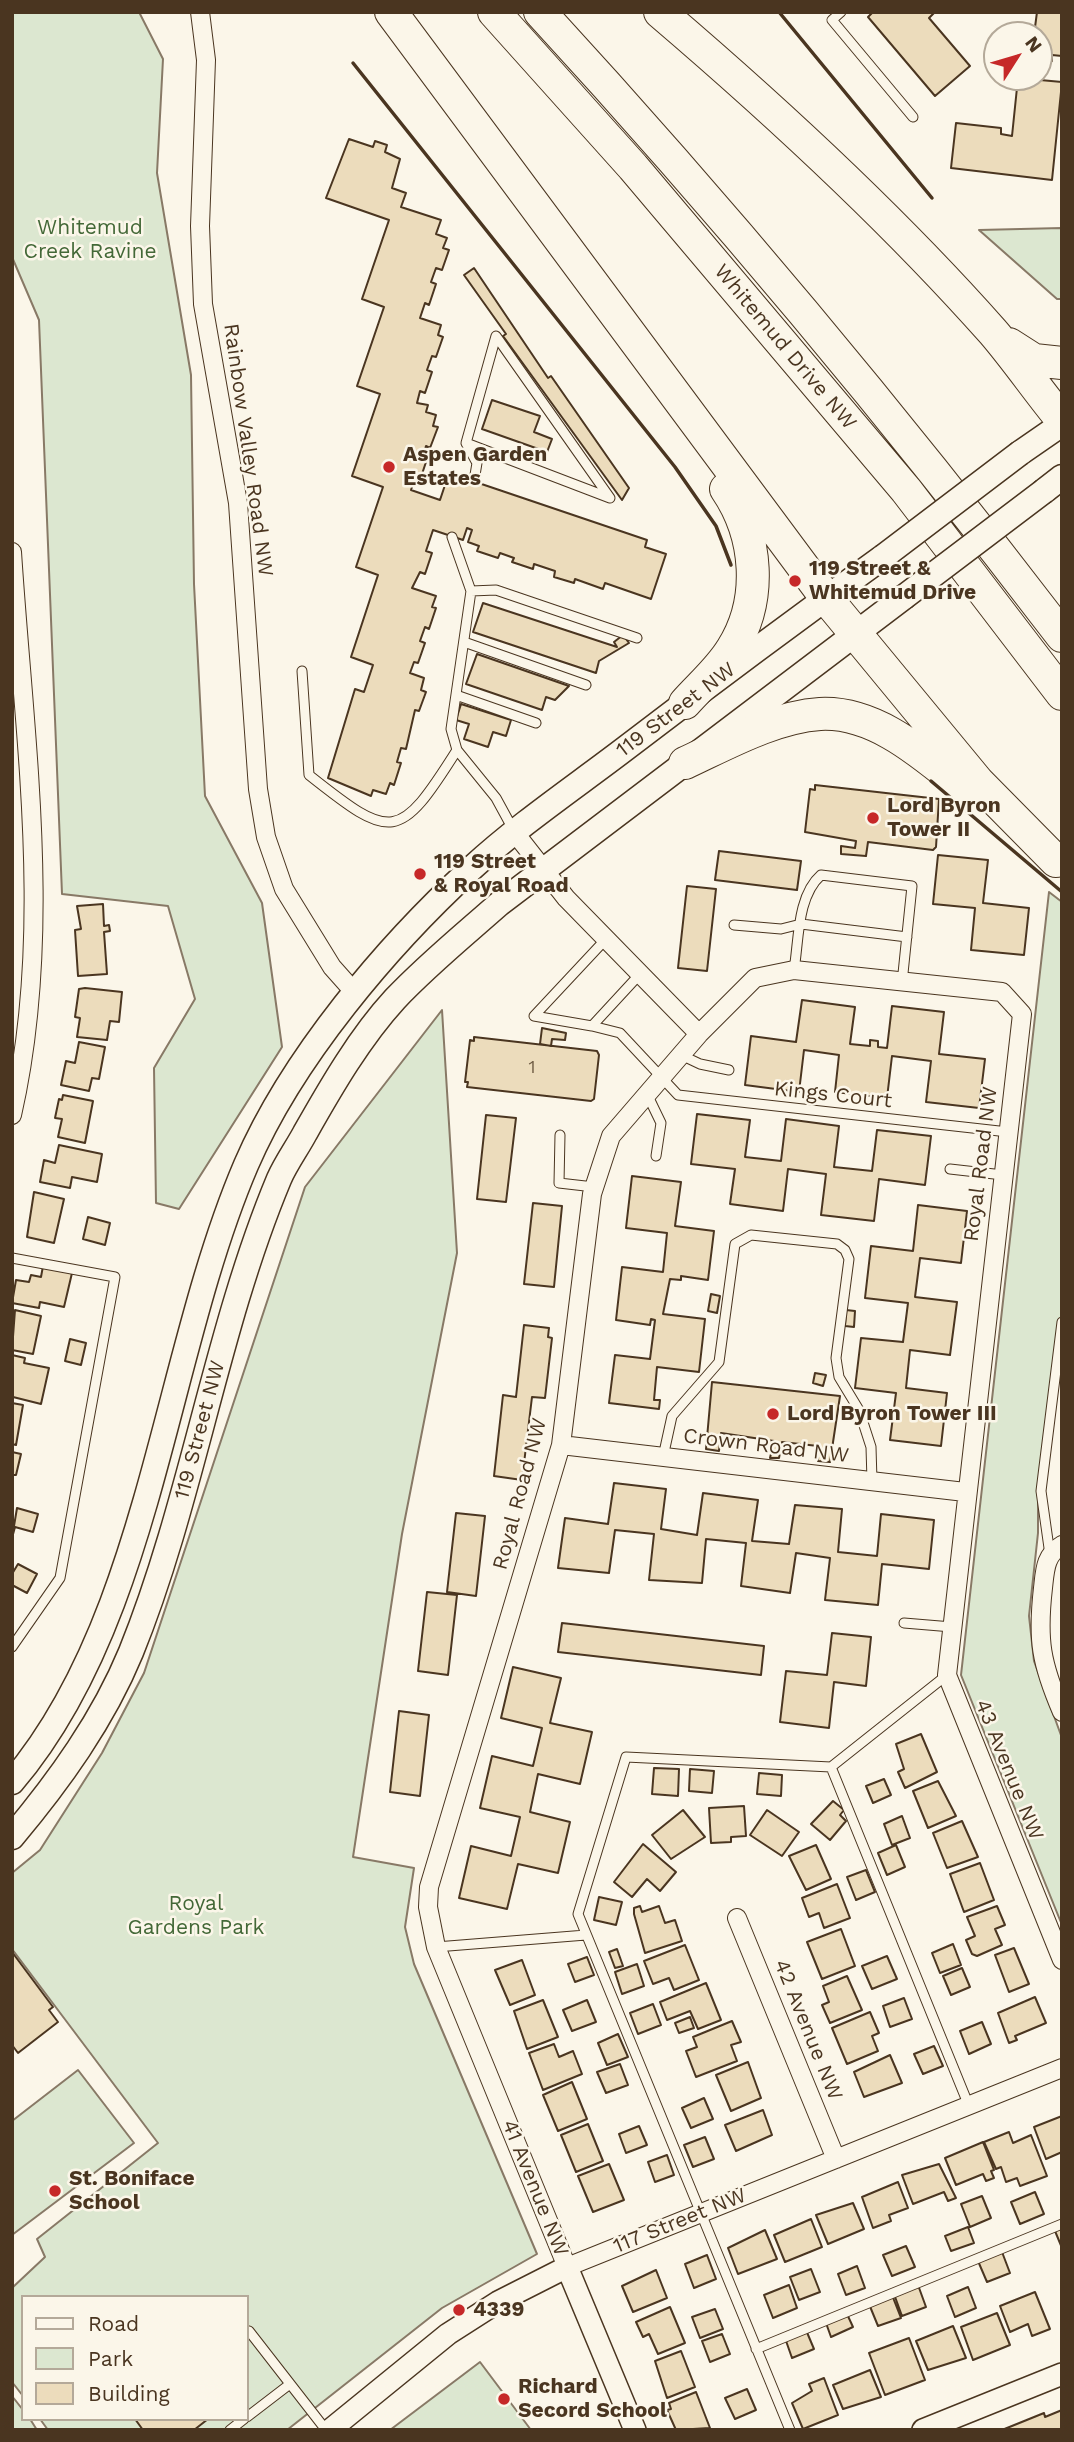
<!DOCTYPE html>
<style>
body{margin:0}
#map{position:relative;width:1074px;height:2442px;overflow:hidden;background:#fbf6e9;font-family:"Work Sans",sans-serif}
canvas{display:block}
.frame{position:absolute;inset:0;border:14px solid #4a3520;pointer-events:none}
.legend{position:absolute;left:21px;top:2295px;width:228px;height:126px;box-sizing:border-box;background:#fbf6e9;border:2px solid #b4a999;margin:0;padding:9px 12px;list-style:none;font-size:21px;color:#4a3520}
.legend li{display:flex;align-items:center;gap:14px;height:35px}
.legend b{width:35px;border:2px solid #b4a999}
.north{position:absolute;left:983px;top:21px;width:70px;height:70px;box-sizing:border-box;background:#fbf6e9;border:2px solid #b4a999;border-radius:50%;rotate:53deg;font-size:19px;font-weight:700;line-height:28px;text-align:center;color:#4a3520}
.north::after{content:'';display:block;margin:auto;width:24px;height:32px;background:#c62828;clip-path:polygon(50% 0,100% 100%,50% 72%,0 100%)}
</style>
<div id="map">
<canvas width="1074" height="2442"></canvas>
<div class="frame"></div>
<ul class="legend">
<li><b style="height:9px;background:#fbf6e9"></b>Road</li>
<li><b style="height:19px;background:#dce7d0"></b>Park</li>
<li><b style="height:19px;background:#ecdcbc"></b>Building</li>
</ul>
<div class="north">N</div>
</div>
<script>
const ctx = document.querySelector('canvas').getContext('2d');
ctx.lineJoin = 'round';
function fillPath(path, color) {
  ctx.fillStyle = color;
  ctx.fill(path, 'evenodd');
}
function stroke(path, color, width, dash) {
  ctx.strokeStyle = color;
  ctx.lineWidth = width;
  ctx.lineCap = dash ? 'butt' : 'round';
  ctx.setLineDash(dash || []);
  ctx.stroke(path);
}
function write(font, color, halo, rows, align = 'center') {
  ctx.font = font + ' "Work Sans",sans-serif';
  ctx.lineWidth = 5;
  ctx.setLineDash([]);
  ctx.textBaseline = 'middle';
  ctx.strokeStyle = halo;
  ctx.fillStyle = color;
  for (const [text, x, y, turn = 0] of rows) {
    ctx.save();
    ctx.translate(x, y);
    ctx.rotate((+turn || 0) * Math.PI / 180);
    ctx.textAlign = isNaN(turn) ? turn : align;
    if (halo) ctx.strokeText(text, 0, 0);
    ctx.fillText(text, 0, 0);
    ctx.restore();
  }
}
const green = new Path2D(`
 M12,12H139L163,59L157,173L191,375L194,584L205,796L262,903L282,1047L179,1209L156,1203L154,1068L195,999L168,906L62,894L39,320L12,257Z
 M1062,228V299H1057L979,230Z
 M1049,892L1062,902V1321L1038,1485V1533L1029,1616L1034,1661L1062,1738V1925L961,1675Z
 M442,1010L457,1253L402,1534L353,1857L414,1868L405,1927L414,1964L537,2254L442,2308L287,2430H48L40,2419H247V2297H23V2396L12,2382V2288L45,2257L37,2239L158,2143L12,1949V1873L40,1850L102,1753L144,1673L305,1187Z
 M78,2070L134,2143L12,2235V2121Z
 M480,2362L531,2430H390Z
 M12,2396L23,2410V2419H30L37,2430H12Z`);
const building = new Path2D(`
 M873,12H935L929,18L970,66L935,96L868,17Z
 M1037,12H1062V56L1052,55V61L1039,59V35H1034Z
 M1018,78L1062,82L1052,180L951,168L956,123L1001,128V134L1012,136Z
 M349,139L373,147L375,141L387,145L385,152L400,159L392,188L406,193L401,207L441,220L436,234L447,238L443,248L449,250L442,270L436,268L431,282L436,284L429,305L425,303L420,318L441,325L438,335L443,337L436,357L432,356L427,370L432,372L425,393L420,391L417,403L428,405L426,412L436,415L433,426L438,427L430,448L426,446L421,461L426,462L419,483L414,481L411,490L440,500L449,473L647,540L645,547L666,554L651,599L605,583L603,589L575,579L574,583L554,577L555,571L534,564L533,569L512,562L514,558L500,553L498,558L477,551L479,546L468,542L472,530L467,528L463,540L433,530L426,551L432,553L425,574L420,572L412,588L436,596L432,607L436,608L429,629L425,627L420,641L425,643L418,663L414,662L410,673L424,678L421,690L426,692L419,711L415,710L406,749L401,748L397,762L401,763L394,785L390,783L386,794L373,790L371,796L328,778L355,689L364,692L373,665L351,657L378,575L356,567L383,487L352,476L380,394L357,386L384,307L362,299L389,220L326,198Z
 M474,268L548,378L551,376L629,488L622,500L503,336L506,334L464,275Z
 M492,400L540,416L534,432L552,439L547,452L482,429Z
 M483,603L617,647L614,642L623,635L629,643L599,661L596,673L473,632Z
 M477,654L569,686L555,700L546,697L542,710L466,684Z
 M461,704L511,720L506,736L493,732L488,747L464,739L469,724L456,720Z
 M815,785L939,799L936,847L933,850L868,842L866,856L841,854V846L855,848L856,841L805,832L810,789L815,790Z
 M719,851L801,861L797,890L715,880Z
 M938,855L988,860L983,903L1029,908L1024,955L971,950L975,908L933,904Z
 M687,886L716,889L707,971L678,968Z
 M103,904L104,926L109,925L110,931L104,932L107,974L78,976L75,930L81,929L77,906Z
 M85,988L122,992L119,1022L110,1021L107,1040L77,1037L80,1018L75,1017L79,989Z
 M802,1000L855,1007L850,1044L870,1046V1040L878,1041V1047L887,1048L892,1006L944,1012L939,1054L985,1059L979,1108L926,1102L931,1061L892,1056L887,1098L835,1092L839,1055L804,1050L799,1092L745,1085L751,1036L796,1042Z
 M542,1028L566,1033L565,1040L552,1039L551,1046L540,1044Z
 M474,1037L597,1051L599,1055L594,1099L591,1101L467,1087L468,1082H465L470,1040L474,1041Z
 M79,1042L105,1047L99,1079L92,1078L89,1091L61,1085L66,1061L75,1063Z
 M63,1095L93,1101L85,1143L58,1137L62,1119L55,1118L59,1099L62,1100Z
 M697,1114L750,1120L745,1157L781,1161L786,1119L839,1126L834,1167L872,1171L877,1130L931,1136L925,1185L879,1179L874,1221L821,1215L826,1174L788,1169L783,1211L730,1204L735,1169L691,1164Z
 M486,1115L516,1118L506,1202L477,1199Z
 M59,1145L102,1154L97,1182L72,1177L70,1188L40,1182L44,1160L55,1163Z
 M632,1176L681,1182L675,1226L714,1231L708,1280L681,1276V1280L670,1279L663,1314L705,1319L699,1372L657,1367L654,1400H660L659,1409L609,1403L615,1355L650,1359L655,1320L651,1319L650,1325L616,1320L622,1267L663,1272L667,1233L626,1228Z
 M34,1192L64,1199L54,1243L27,1237Z
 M533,1203L562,1206L554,1287L524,1284Z
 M918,1205L967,1211L961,1263L920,1258L915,1297L957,1302L950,1355L910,1350L906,1388L947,1393L941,1446L890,1440L896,1393L855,1388L861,1338L903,1342L908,1303L865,1298L871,1246L913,1251Z
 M88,1217L110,1223L105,1245L83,1239Z
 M43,1266L72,1273L64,1307L40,1302L39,1308L12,1303L16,1280L29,1282L31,1275L41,1277Z
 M711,1294L720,1296L717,1313L708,1311Z
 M15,1310L41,1316L33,1354L12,1350Z
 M846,1310L855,1311L854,1327L845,1326Z
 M524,1325L549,1328L548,1337L552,1338L545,1398L532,1397L522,1480L494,1476L503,1395L516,1397Z
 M70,1339L86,1343L81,1365L65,1361Z
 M12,1355L25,1358L24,1363L49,1368L41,1404L13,1397Z
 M815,1373L826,1375L823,1386L813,1383Z
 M712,1382L840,1396L830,1462L818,1461V1446L782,1442L779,1458H770L774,1441L721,1433L719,1451L706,1449Z
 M12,1403L23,1405L16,1445L12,1444Z
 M12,1452L21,1454L16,1475H13L12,1478Z
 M614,1483L666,1489L661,1529L697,1535L703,1493L758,1500L752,1541L789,1544L795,1505L842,1509L838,1552L877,1556L881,1514L934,1520L929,1569L882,1564L878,1605L825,1600L830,1558L796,1553L790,1593L741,1586L746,1543L706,1539L702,1583L649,1580L654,1534L615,1530L609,1573L558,1568L565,1518L608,1524Z
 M17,1508L38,1514L33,1532L15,1527L12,1538Z
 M456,1513L485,1516L476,1596L447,1592Z
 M18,1564L37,1574L27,1593L12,1585V1574Z
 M427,1592L457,1595L448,1675L418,1671Z
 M562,1623L764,1646L761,1675L558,1652Z
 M832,1633L871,1637L866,1686L834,1682L829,1728L780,1722L786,1671L827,1675Z
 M513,1667L561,1678L550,1723L592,1732L580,1784L538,1774L530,1812L570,1822L558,1873L518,1864L507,1909L459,1898L471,1846L511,1856L520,1817L480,1808L492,1756L533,1766L542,1728L501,1718Z
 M399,1711L429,1715L420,1796L390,1792Z
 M921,1734L937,1772L905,1788L898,1772L904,1769L896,1744Z
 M654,1768L679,1769L678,1796L652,1794Z
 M690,1769L714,1771L712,1793L689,1791Z
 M759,1773L782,1775L781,1796L757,1794Z
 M884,1779L891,1795L873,1803L866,1786Z
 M938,1781L956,1816L928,1828L913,1791Z
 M833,1801L844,1810L840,1815L846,1821L830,1840L811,1824Z
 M744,1806L746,1836L731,1837V1842L711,1843L709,1808Z
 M683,1810L705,1837L671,1859L652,1835Z
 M767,1810L799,1832L782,1856L750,1835Z
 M902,1816L910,1838L892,1845L884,1824Z
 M962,1821L978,1857L947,1868L933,1833Z
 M643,1844L676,1872L660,1891L647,1879L632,1897L614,1882Z
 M816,1845L831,1879L806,1890L789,1856Z
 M896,1845L905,1867L887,1875L878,1853Z
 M980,1863L994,1900L964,1912L950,1874Z
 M866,1870L875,1892L856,1900L847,1877Z
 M837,1884L850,1918L824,1928L819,1913L809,1917L802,1898Z
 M599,1897L622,1902L616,1925L594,1920Z
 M640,1906L642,1912L659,1906L665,1923L675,1920L682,1941L645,1953L634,1914V1908Z
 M997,1906L1005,1925L995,1929L1002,1945L977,1956L972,1954L966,1940L975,1936L967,1917Z
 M841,1929L855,1966L822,1979L807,1942Z
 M953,1944L961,1965L940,1973L932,1953Z
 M685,1945L699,1980L674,1990L669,1978L653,1984L644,1961Z
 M1014,1948L1029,1984L1009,1992L995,1955Z
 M617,1949L623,1966L615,1968L609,1952Z
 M12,1952L53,2007L49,2010L58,2022L18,2053L12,2045Z
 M887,1956L897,1979L872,1989L862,1966Z
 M587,1957L594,1975L575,1982L568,1964Z
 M522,1960L535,1995L510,2005L495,1970Z
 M637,1964L644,1986L622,1994L615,1972Z
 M962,1968L970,1987L951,1995L943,1976Z
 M847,1976L862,2010L830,2023L822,2005L829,2002L823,1986Z
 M706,1983L721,2020L698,2029L690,2011L667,2020L660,2002Z
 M1035,1997L1046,2023L1015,2036L1017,2040L1009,2043L998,2013Z
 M904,1998L912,2019L890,2027L883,2006Z
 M543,2000L558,2037L527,2049L514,2011Z
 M587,2000L596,2022L572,2031L563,2010Z
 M653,2004L661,2025L638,2034L630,2013Z
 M870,2012L879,2033L872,2036L878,2051L847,2064L832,2028Z
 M690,2017L694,2028L679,2033L675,2023Z
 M732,2021L741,2042L731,2045L737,2061L696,2077L686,2051L697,2047L693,2037Z
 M982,2022L991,2044L969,2054L960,2031Z
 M618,2034L628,2057L607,2065L598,2043Z
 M554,2044L559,2057L573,2051L582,2074L543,2090L529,2053Z
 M934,2046L943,2066L923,2074L914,2054Z
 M890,2055L902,2083L864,2097L854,2072Z
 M748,2062L761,2098L731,2111L716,2075Z
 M620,2064L628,2085L606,2093L597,2072Z
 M572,2082L587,2119L558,2131L543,2095Z
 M704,2098L713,2119L691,2128L682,2108Z
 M763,2110L772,2135L736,2151L725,2125Z
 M1062,2116V2152L1046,2159L1034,2127Z
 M588,2124L603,2161L576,2172L561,2135Z
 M639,2126L647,2145L626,2153L619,2134Z
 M1009,2132L1013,2143L1031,2135L1047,2176L1020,2186L1017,2178L1006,2182L1001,2167L996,2169L984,2142Z
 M705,2137L714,2159L693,2167L684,2145Z
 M983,2142L994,2170L991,2171L994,2178L986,2181L983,2174L956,2185L945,2158Z
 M667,2155L674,2175L655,2182L648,2162Z
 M609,2164L624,2200L593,2212L578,2176Z
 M939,2164L956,2198L948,2201L944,2192L913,2204L902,2175Z
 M898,2182L908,2208L889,2215L891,2221L873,2228L862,2197Z
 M1035,2192L1044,2214L1020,2224L1011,2202Z
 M982,2196L991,2218L970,2227L961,2204Z
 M853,2203L864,2229L828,2244L816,2215Z
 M811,2219L822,2247L785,2262L774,2235Z
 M968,2227L974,2243L951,2251L945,2236Z
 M1062,2228V2248L1055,2231Z
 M765,2230L777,2259L738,2274L728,2248Z
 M906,2246L915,2267L892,2276L883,2255Z
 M1002,2252L1010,2273L987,2282L978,2261Z
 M707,2255L716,2279L694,2288L685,2264Z
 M857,2266L865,2288L846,2295L838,2274Z
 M811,2269L820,2292L799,2300L790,2277Z
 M656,2270L667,2298L633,2312L622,2286Z
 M789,2285L797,2308L773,2318L764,2295Z
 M918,2285L926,2307L902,2316L894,2294Z
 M968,2287L976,2308L955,2317L947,2296Z
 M1035,2292L1050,2329L1032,2336L1028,2324L1010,2332L1000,2306Z
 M892,2295L901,2318L878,2326L869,2304Z
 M670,2307L685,2343L658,2354L649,2334L643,2337L636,2322Z
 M715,2309L723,2329L700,2338L692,2317Z
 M997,2313L1010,2345L973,2360L961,2327Z
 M847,2314L853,2327L831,2337L826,2323Z
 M953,2326L966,2358L928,2370L916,2341Z
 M806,2330L814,2349L792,2358L785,2338Z
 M722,2334L730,2354L710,2362L702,2341Z
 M909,2338L925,2380L885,2395L869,2353Z
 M681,2351L695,2387L667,2398L655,2361Z
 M870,2370L881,2397L843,2409L833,2385Z
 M824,2378L838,2415L803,2429L792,2403L812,2391L809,2384Z
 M747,2389L756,2410L735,2419L725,2398Z
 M696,2392L710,2428L676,2430L667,2410L671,2409L669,2403Z
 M1062,2410V2430H1002L1044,2413L1045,2417Z
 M135,2419H208L194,2430H143Z`);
const service = new Path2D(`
 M841,12L832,20L913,117
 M466,443L496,336L610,498L466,443L477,463L474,481
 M452,537L471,591
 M464,642L586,685
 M302,671L309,775C392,841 399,842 457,750
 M456,695L536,723
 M514,831L496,798L457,750L451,729L471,591L496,590L637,638
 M734,925L781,929L801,924L907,937
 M606,939L534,1016L592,1026L640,974
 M794,970C799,940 797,896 821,875L912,886L902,983
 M592,1026L620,1033L678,1095L1008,1132
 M681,1055L700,1064L729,1070
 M647,1094L661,1123L656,1156
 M560,1135L559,1183L594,1187
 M950,1169L1003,1175
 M12,1258L115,1277L60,1578L12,1647
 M663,1457L672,1416L719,1362L735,1244L751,1235L837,1244L845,1250L849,1259L836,1358L839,1377L859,1410L871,1447L872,1481
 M1050,1555L1041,1491L1062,1322
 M904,1623L952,1627
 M831,1767L947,1675
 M436,1947L586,1935
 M249,2331L326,2430
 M756,2349L1062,2224
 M247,2417L290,2384
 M230,2430L244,2419
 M790,2430L578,1914L626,1757L831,1767L969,2106`);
const minor = new Path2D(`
 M200,12L206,60L200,226L203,304L238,503L258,789L266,837L284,889L332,967L356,994
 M12,552C24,738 54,931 12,1115
 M515,833L566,898L699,1034
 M561,1445L965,1492
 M1062,1545C1045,1555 1045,1570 1043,1588C1037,1640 1041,1663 1062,1712
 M737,1918L836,2159
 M1062,1960L947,1675L1022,1014L1002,992L794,970L755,978L699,1034L611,1136L592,1194L561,1445L429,1887L428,1907L436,1947L567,2267L1062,2068`);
const tertiary = new Path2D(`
 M330,2430L448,2334L498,2302L567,2267L635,2430
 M923,2430L1062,2374`);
const secondary = new Path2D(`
 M1020,453L1062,424
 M1044,491L1062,477
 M12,1782C151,1619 163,1359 246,1165C292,1058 387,946 472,868C520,824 575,787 626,748C711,683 797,619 883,557
 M12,1837C59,1781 103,1720 131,1652C193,1499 215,1332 279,1179C286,1163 297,1148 305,1133C331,1087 360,1037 395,999C427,965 464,935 499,904L904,597`);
const motorway = new Path2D(`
 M391,12L827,599L978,782L1056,861
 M494,12L633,167L906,490L1062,694
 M540,12C724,212 897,420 1062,636
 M660,12C776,111 892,218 993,332C1017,360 1038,391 1062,420
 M1009,344L1034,360L1062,363
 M685,703C700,686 720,669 732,649C763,600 758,536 726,489
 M685,763C726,744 774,717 820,714C876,711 925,756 965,788`);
const secondaryBridge = new Path2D(`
 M883,557L1020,453
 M904,597L1044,491`);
const wall = new Path2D(`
 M779,12L932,198
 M353,63L675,467L716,526L731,565
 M931,781L1062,892`);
const markers = [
 [389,467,7,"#c62828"],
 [795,581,7,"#c62828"],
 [873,818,7,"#c62828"],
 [420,874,7,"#c62828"],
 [773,1414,7,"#c62828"],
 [55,2191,7,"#c62828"],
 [459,2310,7,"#c62828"],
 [504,2399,7,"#c62828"]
];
const numberNames = [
 ["1",532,1068]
];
const parkNames = [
 ["Whitemud",90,228],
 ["Creek Ravine",90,252],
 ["Royal",196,1904],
 ["Gardens Park",196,1928]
];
const streetNames = [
 ["Whitemud Drive NW",785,347,50],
 ["Rainbow Valley Road NW",248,450,82],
 ["119 Street NW",676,710,-37],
 ["Kings Court",833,1095,6],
 ["Royal Road NW",981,1164,-83],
 ["119 Street NW",200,1430,-75],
 ["Crown Road NW",766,1446,7],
 ["Royal Road NW",520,1494,-75],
 ["43 Avenue NW",1009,1770,68],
 ["42 Avenue NW",808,2030,68],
 ["41 Avenue NW",535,2188,68],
 ["117 Street NW",680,2221,-22]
];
const poiNames = [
 ["Aspen Garden",403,455],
 ["Estates",403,479],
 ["119 Street &",809,569],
 ["Whitemud Drive",809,593],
 ["Lord Byron",887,806],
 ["Tower II",887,830],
 ["119 Street",434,862],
 ["& Royal Road",434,886],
 ["Lord Byron Tower III",787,1414],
 ["St. Boniface",69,2179],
 ["School",69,2203],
 ["4339",473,2310],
 ["Richard",518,2387],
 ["Secord School",518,2411]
];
fillPath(green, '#dce7d0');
stroke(green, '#887966', 2);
fillPath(building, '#ecdcbc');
stroke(building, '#4a3520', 2);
stroke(service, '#4a3520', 11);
stroke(minor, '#4a3520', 20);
stroke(tertiary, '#4a3520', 24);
stroke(secondary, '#4a3520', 27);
stroke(motorway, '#4a3520', 34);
stroke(service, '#fbf6e9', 9);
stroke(minor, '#fbf6e9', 18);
stroke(tertiary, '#fbf6e9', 21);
stroke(secondary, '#fbf6e9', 24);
stroke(motorway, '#fbf6e9', 32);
stroke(secondaryBridge, '#4a3520', 27, []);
stroke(secondaryBridge, '#fbf6e9', 24);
stroke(wall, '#4a3520', 3.5);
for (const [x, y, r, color] of markers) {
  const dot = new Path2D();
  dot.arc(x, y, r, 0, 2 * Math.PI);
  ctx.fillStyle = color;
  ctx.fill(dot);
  stroke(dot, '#fbf6e9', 2.5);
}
write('18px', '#725f47', null, numberNames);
write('21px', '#436837', '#fbf6e9', parkNames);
write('21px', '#4a3520', '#fbf6e9', streetNames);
write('bold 21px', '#4a3520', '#fbf6e9', poiNames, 'left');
</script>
